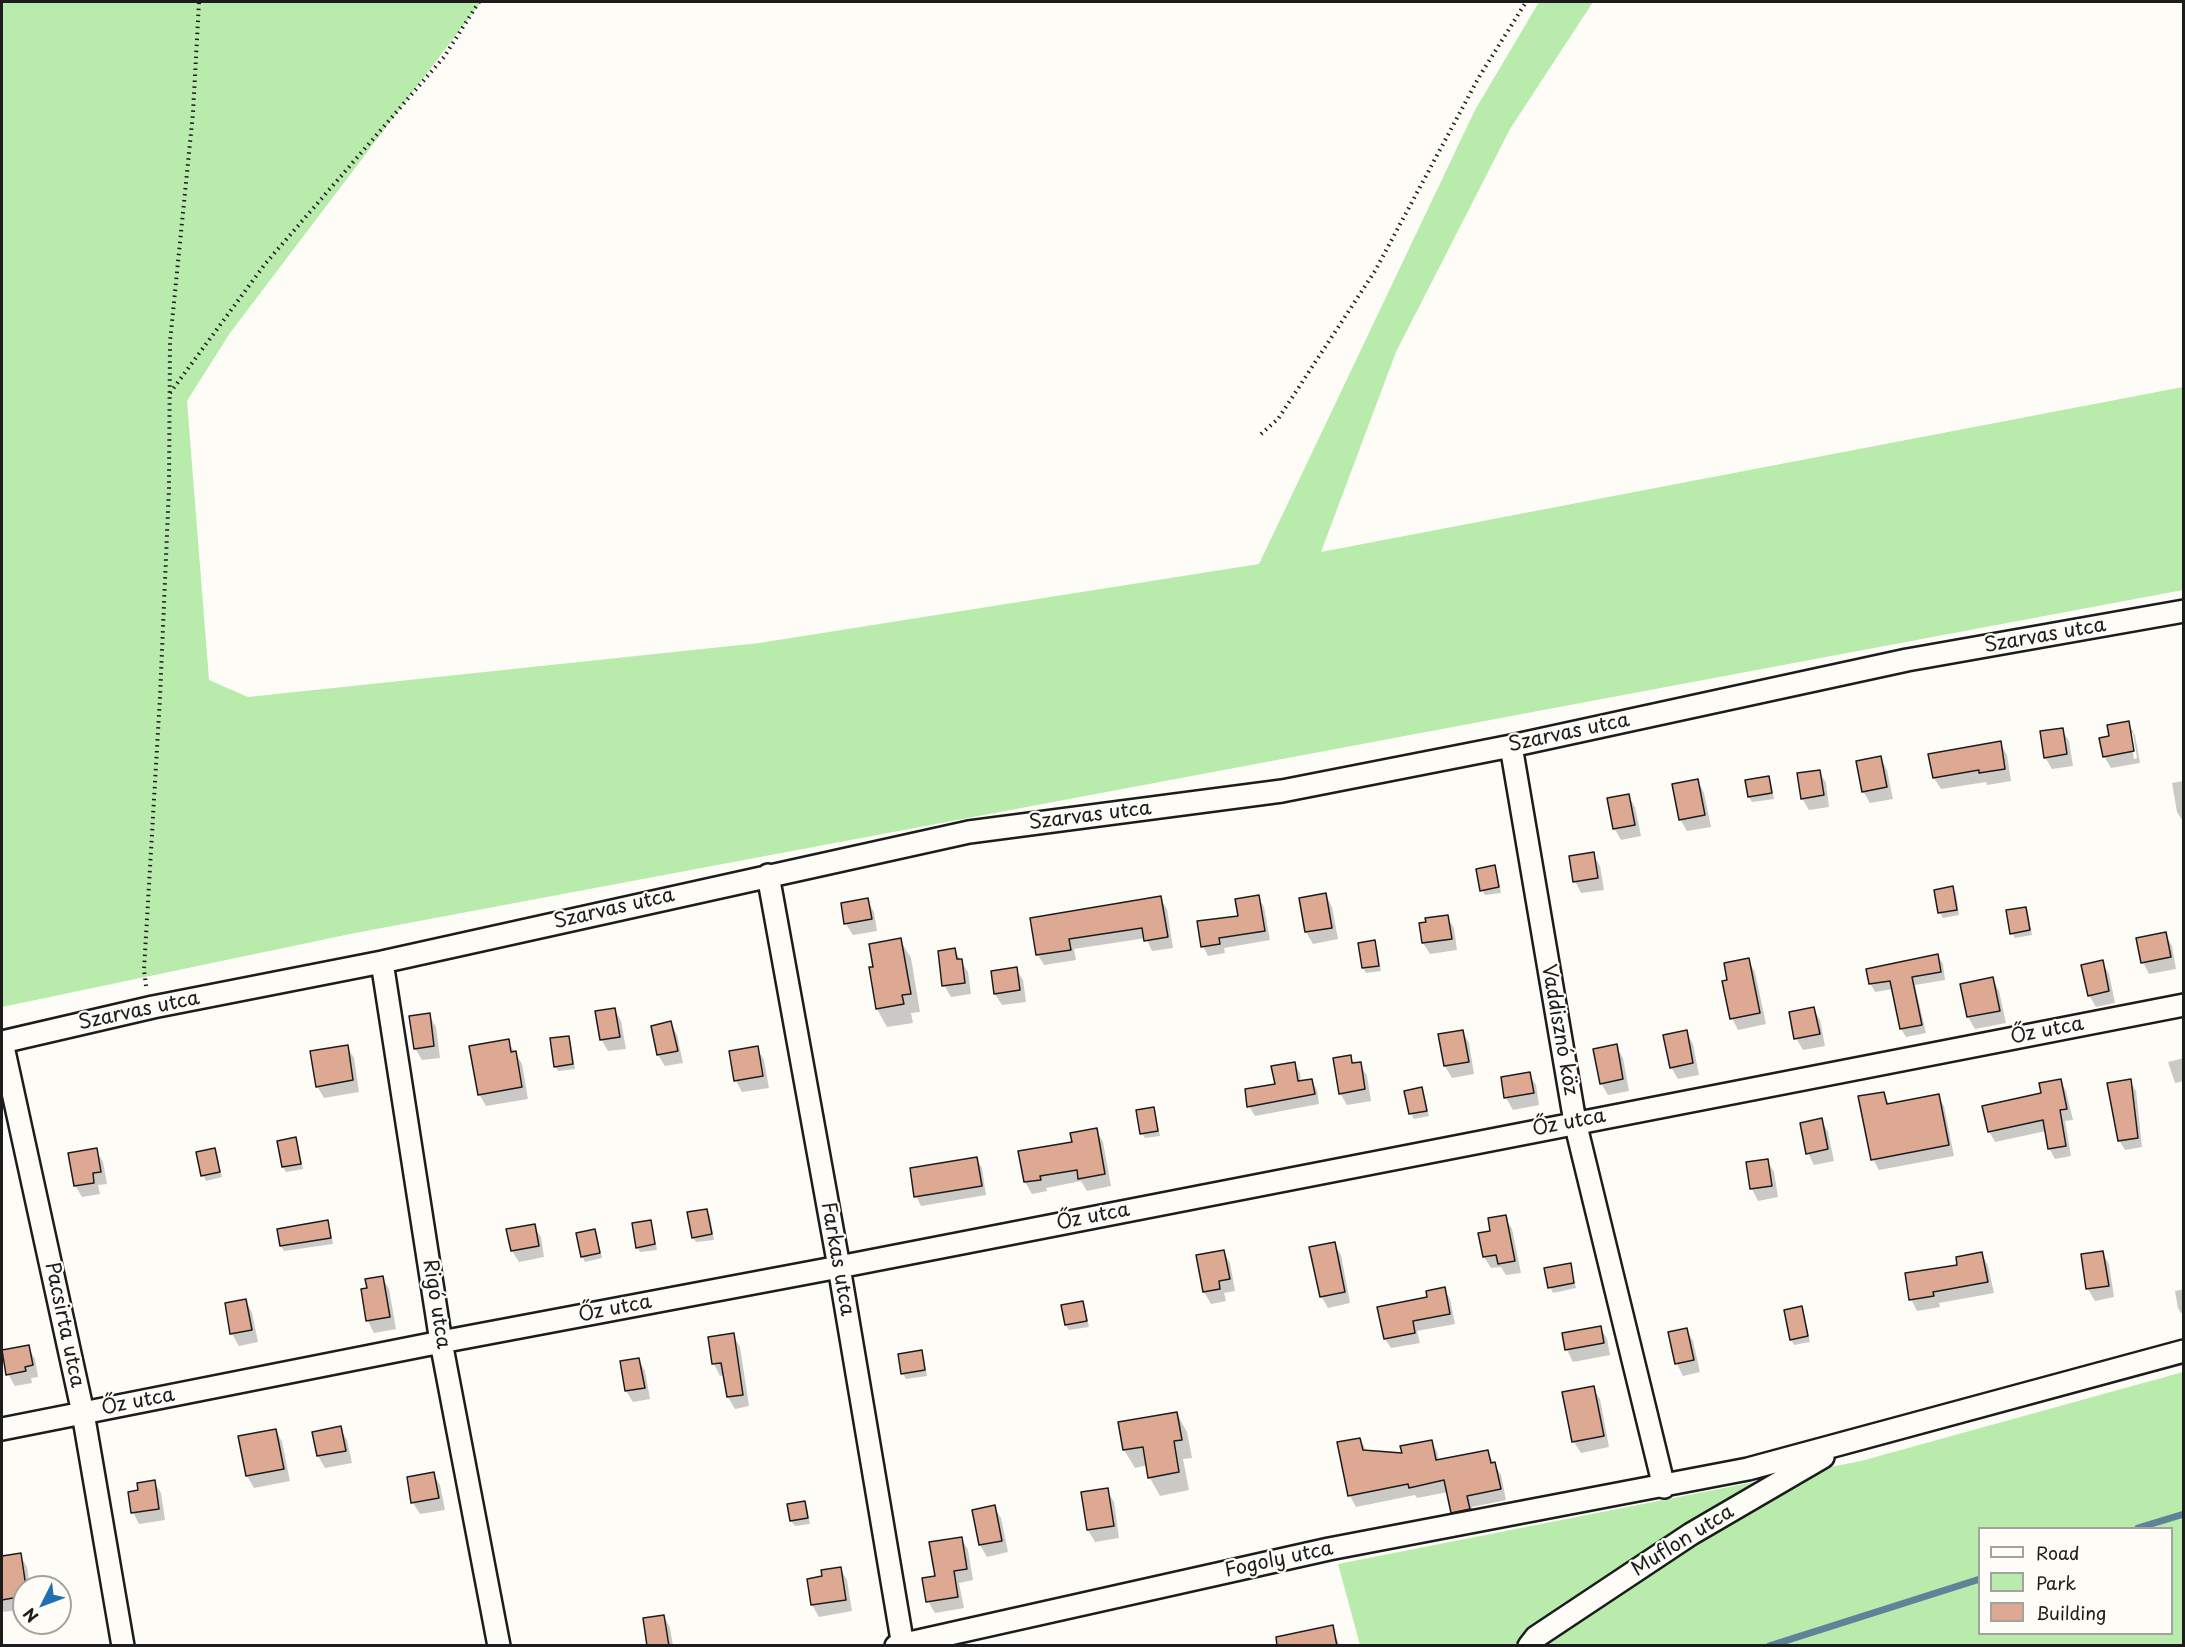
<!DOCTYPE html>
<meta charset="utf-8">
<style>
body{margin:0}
#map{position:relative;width:2185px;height:1647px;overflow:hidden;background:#fdfcf7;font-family:"Playpen Sans",sans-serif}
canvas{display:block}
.frame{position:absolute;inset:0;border:3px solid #1c1c1c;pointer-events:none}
.legend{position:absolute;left:1978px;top:1527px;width:195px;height:108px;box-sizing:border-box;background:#fdfcf7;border:2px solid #a3a29f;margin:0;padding:8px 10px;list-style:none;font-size:18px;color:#1c1c1c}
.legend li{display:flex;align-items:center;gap:12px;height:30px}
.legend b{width:30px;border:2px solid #a3a29f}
.north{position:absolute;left:12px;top:1575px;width:60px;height:60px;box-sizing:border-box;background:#fdfcf7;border:2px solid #a3a29f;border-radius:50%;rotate:228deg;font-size:16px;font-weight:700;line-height:24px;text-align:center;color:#1c1c1c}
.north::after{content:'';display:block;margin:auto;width:21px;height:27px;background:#1f6fb2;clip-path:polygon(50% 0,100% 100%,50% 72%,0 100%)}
</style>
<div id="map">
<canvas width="2185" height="1647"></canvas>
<div class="frame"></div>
<ul class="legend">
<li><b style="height:8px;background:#fdfcf7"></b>Road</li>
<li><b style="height:16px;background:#b9ecac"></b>Park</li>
<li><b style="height:16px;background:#dea993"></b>Building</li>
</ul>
<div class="north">N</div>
</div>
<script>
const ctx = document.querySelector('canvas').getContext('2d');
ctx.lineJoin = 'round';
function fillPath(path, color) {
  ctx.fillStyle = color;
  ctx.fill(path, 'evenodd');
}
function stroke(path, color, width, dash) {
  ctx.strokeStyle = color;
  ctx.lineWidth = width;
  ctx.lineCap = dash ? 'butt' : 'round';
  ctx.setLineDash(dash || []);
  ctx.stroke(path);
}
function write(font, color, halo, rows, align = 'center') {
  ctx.font = font + ' "Playpen Sans",sans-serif';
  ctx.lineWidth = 4.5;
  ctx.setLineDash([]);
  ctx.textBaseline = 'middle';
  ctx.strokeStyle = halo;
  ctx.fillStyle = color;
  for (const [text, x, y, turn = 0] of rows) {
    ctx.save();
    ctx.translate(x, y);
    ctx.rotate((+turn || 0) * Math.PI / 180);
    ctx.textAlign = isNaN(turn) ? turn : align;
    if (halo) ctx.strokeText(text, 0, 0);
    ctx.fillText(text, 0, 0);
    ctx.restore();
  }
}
const green = new Path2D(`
 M2,2H481L230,333L187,401L209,680L248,697L759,643L1259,564L1475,110L1539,2H1593L1510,129L1396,352L1321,552L2183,387V590L355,933L2,1007Z
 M2183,1372V1645H1360L1338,1564L1861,1461ZM1980,1528H2172V1634H1980Z`);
const shadow = new Path2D(`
 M2128,723L2135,735L2140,763L2111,768L2104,756L2111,737ZM2130,733H2133L2137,758L2134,759Z
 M2062,730L2069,741L2073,766L2052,769L2045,757Z
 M2000,743L2007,755L2011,781L1987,785L1986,782L1941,789L1934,778Z
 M1881,758L1887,770L1893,799L1870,803L1863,791Z
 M1819,771L1826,783L1829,807L1809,810L1802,798Z
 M1768,778L1771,783L1774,799L1752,802L1749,797L1747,781Z
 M1698,781L1704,793L1711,827L1687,831L1680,819Z
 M2184,781V823L2177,812L2172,783Z
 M1628,796L1635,807L1641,836L1621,840L1614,828Z
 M1593,854L1600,866L1604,890L1581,893L1575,881Z
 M1494,867L1497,872L1501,893L1485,895L1482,890Z
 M1952,888L1956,893L1959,915L1943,918L1940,913Z
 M1326,895L1332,907L1338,939L1313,944L1306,932L1301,899Z
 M1258,897L1264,907L1270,940L1224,948L1225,953L1208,956L1203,946L1239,917Z
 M1160,898L1167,909L1173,948L1152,951L1146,938L1074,949L1076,960L1044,965L1038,955L1032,919Z
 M867,900L874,912L877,931L853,935L846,924Z
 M2025,909L2028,914L2032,935L2015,938L2012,933Z
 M1447,917L1454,928L1457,950L1430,954L1423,943Z
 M2165,934L2172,946L2176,969L2149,974L2143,962Z
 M900,940L911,958L920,1012L911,1013L913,1023L887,1027L877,1009L870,969L875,968Z
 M1374,942L1377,947L1381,971L1366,973L1363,968L1359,944Z
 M954,950L968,972L971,994L951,997L944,985Z
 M1938,956L1943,964L1945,980L1915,985L1926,1033L1906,1037L1901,1029L1893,989L1875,992L1870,983Z
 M1748,960L1755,972L1766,1024L1738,1030L1732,1018L1729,981Z
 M2102,962L2109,974L2115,1003L2096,1007L2089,995Z
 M1016,969L1023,980L1026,1002L1002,1005L995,994Z
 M1993,979L1999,991L2006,1023L1975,1029L1968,1017Z
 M1813,1008L1820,1020L1825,1046L1803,1050L1796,1038Z
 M615,1010L621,1021L626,1049L608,1051L601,1039Z
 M429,1015L436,1027L440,1058L422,1060L415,1048Z
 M671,1023L677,1035L683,1063L665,1066L658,1055Z
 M1462,1031L1469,1043L1474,1074L1452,1078L1445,1066L1440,1035Z
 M1686,1032L1693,1044L1699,1075L1678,1079L1671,1067Z
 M568,1037L571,1043L575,1069L558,1071L555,1066Z
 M508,1041L522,1064L528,1099L486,1106L479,1094Z
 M347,1046L354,1058L359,1092L324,1098L317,1086Z
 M1616,1046L1623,1058L1629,1091L1608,1095L1601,1083Z
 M757,1048L764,1060L769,1088L742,1092L736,1081Z
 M1350,1056L1355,1065L1360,1064L1367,1076L1371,1101L1347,1105L1340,1093Z
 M2184,1058V1081L2175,1083L2168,1062Z
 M1294,1064L1300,1073L1301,1082L1311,1080L1317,1090L1319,1104L1255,1116L1249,1106L1277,1086Z
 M1529,1074L1536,1085L1539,1105L1513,1110L1506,1098L1502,1078Z
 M2060,1080L2066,1091L2073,1120L2065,1121L2071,1156L2055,1159L2049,1148L2046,1131L1995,1142L1989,1131Z
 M2130,1081L2136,1091L2142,1147L2125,1150L2119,1140Z
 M1421,1089L1424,1094L1429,1116L1414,1119L1411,1113Z
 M1883,1093L1889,1104L1938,1096L1944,1106L1954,1156L1879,1170L1873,1159Z
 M1153,1109L1156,1114L1160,1136L1145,1138L1142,1133Z
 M1821,1120L1828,1132L1834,1161L1814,1165L1808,1153Z
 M1096,1130L1103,1142L1111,1186L1087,1191L1081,1181L1046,1188L1047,1191L1032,1194L1025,1182L1020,1153L1073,1143Z
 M295,1139L298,1144L303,1169L286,1172L283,1167Z
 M96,1150L103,1162L107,1184L98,1185L100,1194L82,1197L75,1185Z
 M214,1150L217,1155L222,1177L206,1181L203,1175Z
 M976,1158L982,1168L986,1195L921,1206L916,1196Z
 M1767,1160L1774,1172L1778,1197L1758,1201L1752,1189Z
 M707,1211L710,1216L714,1240L696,1242L693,1237Z
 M1505,1217L1512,1229L1521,1273L1506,1275L1501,1267L1491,1268L1484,1257L1492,1233Z
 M650,1221L653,1227L657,1250L640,1252L637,1247Z
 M327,1222L330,1227L333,1244L284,1251L281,1246L279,1230Z
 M534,1226L541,1237L544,1257L519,1262L512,1251Z
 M594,1231L597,1236L602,1258L585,1262L582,1256Z
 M1334,1243L1341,1255L1350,1303L1328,1308L1321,1296Z
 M1223,1251L1230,1263L1235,1291L1224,1293L1226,1301L1211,1304L1204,1292L1197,1256Z
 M2102,1252L2109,1264L2114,1297L2095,1301L2088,1289L2083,1255Z
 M1982,1254L1988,1266L1994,1293L1939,1303L1940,1307L1917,1311L1911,1299L1959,1267Z
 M1570,1264L1576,1288L1553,1293L1550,1287Z
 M382,1277L389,1289L396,1329L374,1333L368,1321L362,1290L369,1289Z
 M1444,1289L1450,1299L1455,1324L1417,1331L1420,1343L1391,1348L1385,1339L1429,1298Z
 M2184,1289V1313H2181L2178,1308L2175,1291Z
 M246,1301L252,1313L258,1342L239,1346L232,1334L227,1304Z
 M1082,1303L1085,1308L1089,1327L1069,1330L1066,1325Z
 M1801,1308L1804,1313L1810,1342L1794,1345L1791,1339Z
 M1600,1327L1607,1339L1610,1355L1573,1362L1567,1350L1563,1334Z
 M1686,1329L1693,1341L1700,1372L1683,1376L1677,1364L1670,1333Z
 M733,1335L740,1347L749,1406L735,1409L728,1397L725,1375L720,1376L714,1364Z
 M28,1347L35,1359L38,1377L31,1378L32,1383L15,1386L8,1374Z
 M921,1352L924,1357L927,1376L906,1379L903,1374Z
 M638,1359L645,1371L650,1399L633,1402L626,1391Z
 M1593,1388L1600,1399L1609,1447L1581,1453L1574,1442Z
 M1177,1414L1187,1432L1192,1458L1183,1459L1189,1490L1160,1496L1150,1478L1148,1465L1135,1468L1124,1450Z
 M340,1428L347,1440L352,1463L325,1468L318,1456L314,1433Z
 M276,1430L282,1442L290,1481L254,1488L247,1476L240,1437Z
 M1360,1439L1366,1450L1404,1454L1431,1441L1437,1452L1439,1461L1487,1452L1501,1475L1506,1500L1472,1507L1475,1520L1459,1523L1452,1512L1448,1492L1417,1498L1415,1495L1356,1507L1350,1496Z
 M433,1473L440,1485L445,1510L420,1514L413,1503Z
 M154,1482L161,1493L165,1520L139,1524L133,1512L139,1491Z
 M1107,1490L1114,1502L1119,1538L1095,1542L1088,1530Z
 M804,1503L807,1508L810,1524L795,1526L791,1521L789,1505Z
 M994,1507L1001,1518L1008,1552L987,1557L980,1545L974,1511Z
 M961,1538L968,1550L973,1580L959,1583L964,1608L935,1613L928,1601L937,1577Z
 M20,1555L27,1567L30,1587H24V1609L4,1612L2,1608V1558Z
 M840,1568L847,1580L852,1611L819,1617L812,1605L808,1580L824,1578Z
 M664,1616L670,1628L673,1646H649Z
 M1332,1627L1340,1646H1312Z`);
const stream = new Path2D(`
 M2138,1528L2184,1514
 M1769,1646L1980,1579`);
const building = new Path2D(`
 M2129,721L2134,751L2103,757L2099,738L2109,736L2107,725Z
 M2063,728L2067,754L2044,758L2040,731Z
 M2001,741L2005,769L1979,773V770L1933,778L1928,754Z
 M1881,756L1887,787L1862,792L1856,761Z
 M1820,770L1824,795L1801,799L1797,773Z
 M1769,776L1772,793L1748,797L1745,780Z
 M1698,779L1705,815L1679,820L1672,784Z
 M1629,794L1635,825L1613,829L1607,798Z
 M1594,852L1598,878L1573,882L1569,856Z
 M1495,865L1499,887L1480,891L1476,869Z
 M1953,886L1957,910L1938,913L1934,890Z
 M1326,893L1332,928L1305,932L1299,898Z
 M1259,895L1265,931L1219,938L1220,944L1201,947L1197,921L1238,916L1235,899Z
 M1161,896L1168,937L1144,941L1142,928L1069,939L1071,950L1036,955L1030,918Z
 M868,898L872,919L844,924L841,903Z
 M2026,907L2030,930L2010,934L2006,910Z
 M1448,915L1452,939L1422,943L1419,923L1426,922L1425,918Z
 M2166,932L2171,957L2141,963L2136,938Z
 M901,938L911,994L902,995L904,1004L876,1009L869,967H873L869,944Z
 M1375,940L1379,966L1362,968L1358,943Z
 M955,948L957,959H962L965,983L942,986L938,951Z
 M1938,954L1941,972L1912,977L1922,1025L1900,1029L1890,981L1869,984L1866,969Z
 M1749,958L1760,1013L1730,1019L1722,981L1727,980L1724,963Z
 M2103,960L2109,991L2088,996L2081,965Z
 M1017,967L1020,990L994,994L991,971Z
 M1993,977L2000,1011L1967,1017L1960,984Z
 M1814,1007L1820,1034L1794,1039L1789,1012Z
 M615,1008L620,1037L600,1040L595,1011Z
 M430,1013L434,1046L414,1049L409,1016Z
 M671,1021L678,1051L657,1055L651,1026Z
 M1463,1030L1469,1062L1444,1066L1438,1034Z
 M1687,1030L1693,1063L1670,1068L1663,1035Z
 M569,1036L573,1064L554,1067L550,1038Z
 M509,1039L511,1052L516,1051L522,1087L478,1095L469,1046Z
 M1617,1044L1623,1079L1600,1084L1593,1049Z
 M348,1045L353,1080L316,1087L310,1051Z
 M758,1046L763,1076L734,1081L729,1051Z
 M1351,1055L1352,1063L1361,1062L1365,1089L1339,1094L1333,1058Z
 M1295,1062L1298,1081L1312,1079L1315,1094L1247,1107L1245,1089L1275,1084L1271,1066Z
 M1530,1072L1534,1093L1504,1098L1501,1077Z
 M2061,1079L2067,1109L2060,1110L2066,1146L2048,1149L2043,1120L1988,1132L1982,1106L2041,1093L2039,1083Z
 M2131,1079L2138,1138L2118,1141L2107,1083Z
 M1422,1087L1427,1111L1409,1114L1404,1091Z
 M1884,1092L1887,1104L1939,1094L1949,1145L1871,1160L1858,1096Z
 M1154,1107L1158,1131L1140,1134L1136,1110Z
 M1822,1118L1828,1149L1806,1154L1800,1123Z
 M1097,1128L1105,1174L1078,1179L1077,1170L1040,1176L1041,1180L1024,1182L1018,1151L1072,1142L1070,1133Z
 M296,1137L301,1164L282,1167L277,1141Z
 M97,1148L101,1172L93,1173L94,1183L74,1186L68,1153Z
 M215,1148L220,1172L201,1176L196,1152Z
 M977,1157L982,1186L914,1197L910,1168Z
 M1768,1159L1772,1186L1750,1189L1746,1162Z
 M707,1209L712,1234L692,1238L687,1212Z
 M1506,1215L1515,1261L1498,1264L1496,1255L1483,1257L1478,1233L1490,1231L1488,1218Z
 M328,1220L331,1238L280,1246L277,1229Z
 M651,1220L655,1244L636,1248L632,1223Z
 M535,1224L539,1246L511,1251L506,1229Z
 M595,1229L600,1253L581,1257L576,1233Z
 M1335,1242L1345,1292L1320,1297L1309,1247Z
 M1224,1250L1230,1279L1219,1281L1220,1289L1203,1292L1196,1255Z
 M2103,1251L2109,1286L2086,1289L2081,1254Z
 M1982,1252L1988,1282L1933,1292L1934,1296L1909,1300L1905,1273L1957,1265L1956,1257Z
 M1571,1263L1574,1283L1548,1288L1544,1268Z
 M383,1276L390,1317L366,1321L361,1289L367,1288L365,1279Z
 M1445,1287L1450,1314L1413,1321L1415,1333L1384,1339L1377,1307L1427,1297L1426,1291Z
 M246,1299L252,1330L230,1334L225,1303Z
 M1083,1301L1087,1321L1065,1325L1061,1305Z
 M1802,1306L1808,1336L1790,1340L1784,1310Z
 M1601,1326L1604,1343L1565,1350L1562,1333Z
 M1687,1328L1694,1360L1675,1364L1668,1332Z
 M734,1333L743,1395L727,1397L721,1363L712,1364L708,1337Z
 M29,1345L33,1365L25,1367L26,1371L6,1375L2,1350Z
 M922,1350L925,1370L901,1374L898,1354Z
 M639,1358L645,1388L625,1391L620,1361Z
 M1594,1386L1604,1436L1572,1442L1562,1392Z
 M1177,1412L1182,1440L1174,1441L1179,1472L1148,1478L1143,1447L1123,1450L1118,1422Z
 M341,1426L346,1451L317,1456L312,1432Z
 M276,1429L284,1469L246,1476L238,1436Z
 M1360,1438L1363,1450L1402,1453L1400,1446L1432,1440L1436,1460L1488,1450L1491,1463L1495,1462L1501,1489L1467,1496L1470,1509L1451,1513L1444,1480L1409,1488L1408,1484L1348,1496L1337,1442Z
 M434,1472L439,1498L411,1503L407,1477Z
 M155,1480L159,1509L131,1513L128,1492L138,1490L137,1483Z
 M1108,1488L1114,1526L1087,1530L1081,1492Z
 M805,1501L808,1518L790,1521L787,1504Z
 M995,1505L1002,1541L979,1545L972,1510Z
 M962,1537L967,1569L954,1571L958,1597L926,1602L922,1578L935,1576L929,1542Z
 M21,1553L26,1587H24V1596L2,1600V1556Z
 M841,1567L846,1600L811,1605L807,1579L822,1576L821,1570Z
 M664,1615L669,1646H647L643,1618Z
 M1333,1625L1337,1646H1277L1276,1637Z`);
const path = new Path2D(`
 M170,393L265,264L444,57L479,2
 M1261,434L1278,419L1375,271L1479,77L1526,2
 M146,986L144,970L160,697L169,488L170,342L193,113L199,2`);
const street = new Path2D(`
 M1511,746L1575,1122L1664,1487
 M768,875L839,1267L903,1646
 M382,962L441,1342L499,1646
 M2,1042L153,1007L382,962L969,832L1282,791L1511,746L1907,660L2184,611
 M2,1042L83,1413L123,1646
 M2,1429L441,1342L839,1267L2184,1005
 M896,1646L1329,1549L1748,1469L2184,1351
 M1529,1646L1536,1637L1691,1534L1823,1457`);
const streetNames = [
 ["Szarvas utca",2045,636,-10],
 ["Szarvas utca",1569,733,-12],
 ["Szarvas utca",1090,816,-7],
 ["Szarvas utca",614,909,-13],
 ["Szarvas utca",139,1011,-12],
 ["Vaddisznó köz",1559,1030,80],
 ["Őz utca",2047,1031,-11],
 ["Őz utca",1569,1123,-11],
 ["Őz utca",1093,1217,-11],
 ["Farkas utca",837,1259,80],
 ["Rigó utca",436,1304,81],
 ["Őz utca",615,1309,-11],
 ["Pacsirta utca",64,1325,78],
 ["Őz utca",138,1402,-11],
 ["Muflon utca",1683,1541,-32],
 ["Fogoly utca",1279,1560,-12]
];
fillPath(green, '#b9ecac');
fillPath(shadow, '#0003');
stroke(stream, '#5f8399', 7);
fillPath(building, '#dea993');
stroke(building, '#1c1c1c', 1.5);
stroke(street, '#1c1c1c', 26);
stroke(path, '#1c1c1c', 4, [1.5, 4.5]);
stroke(street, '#fdfcf7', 21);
write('20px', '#1c1c1c', '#fdfcf7', streetNames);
</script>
